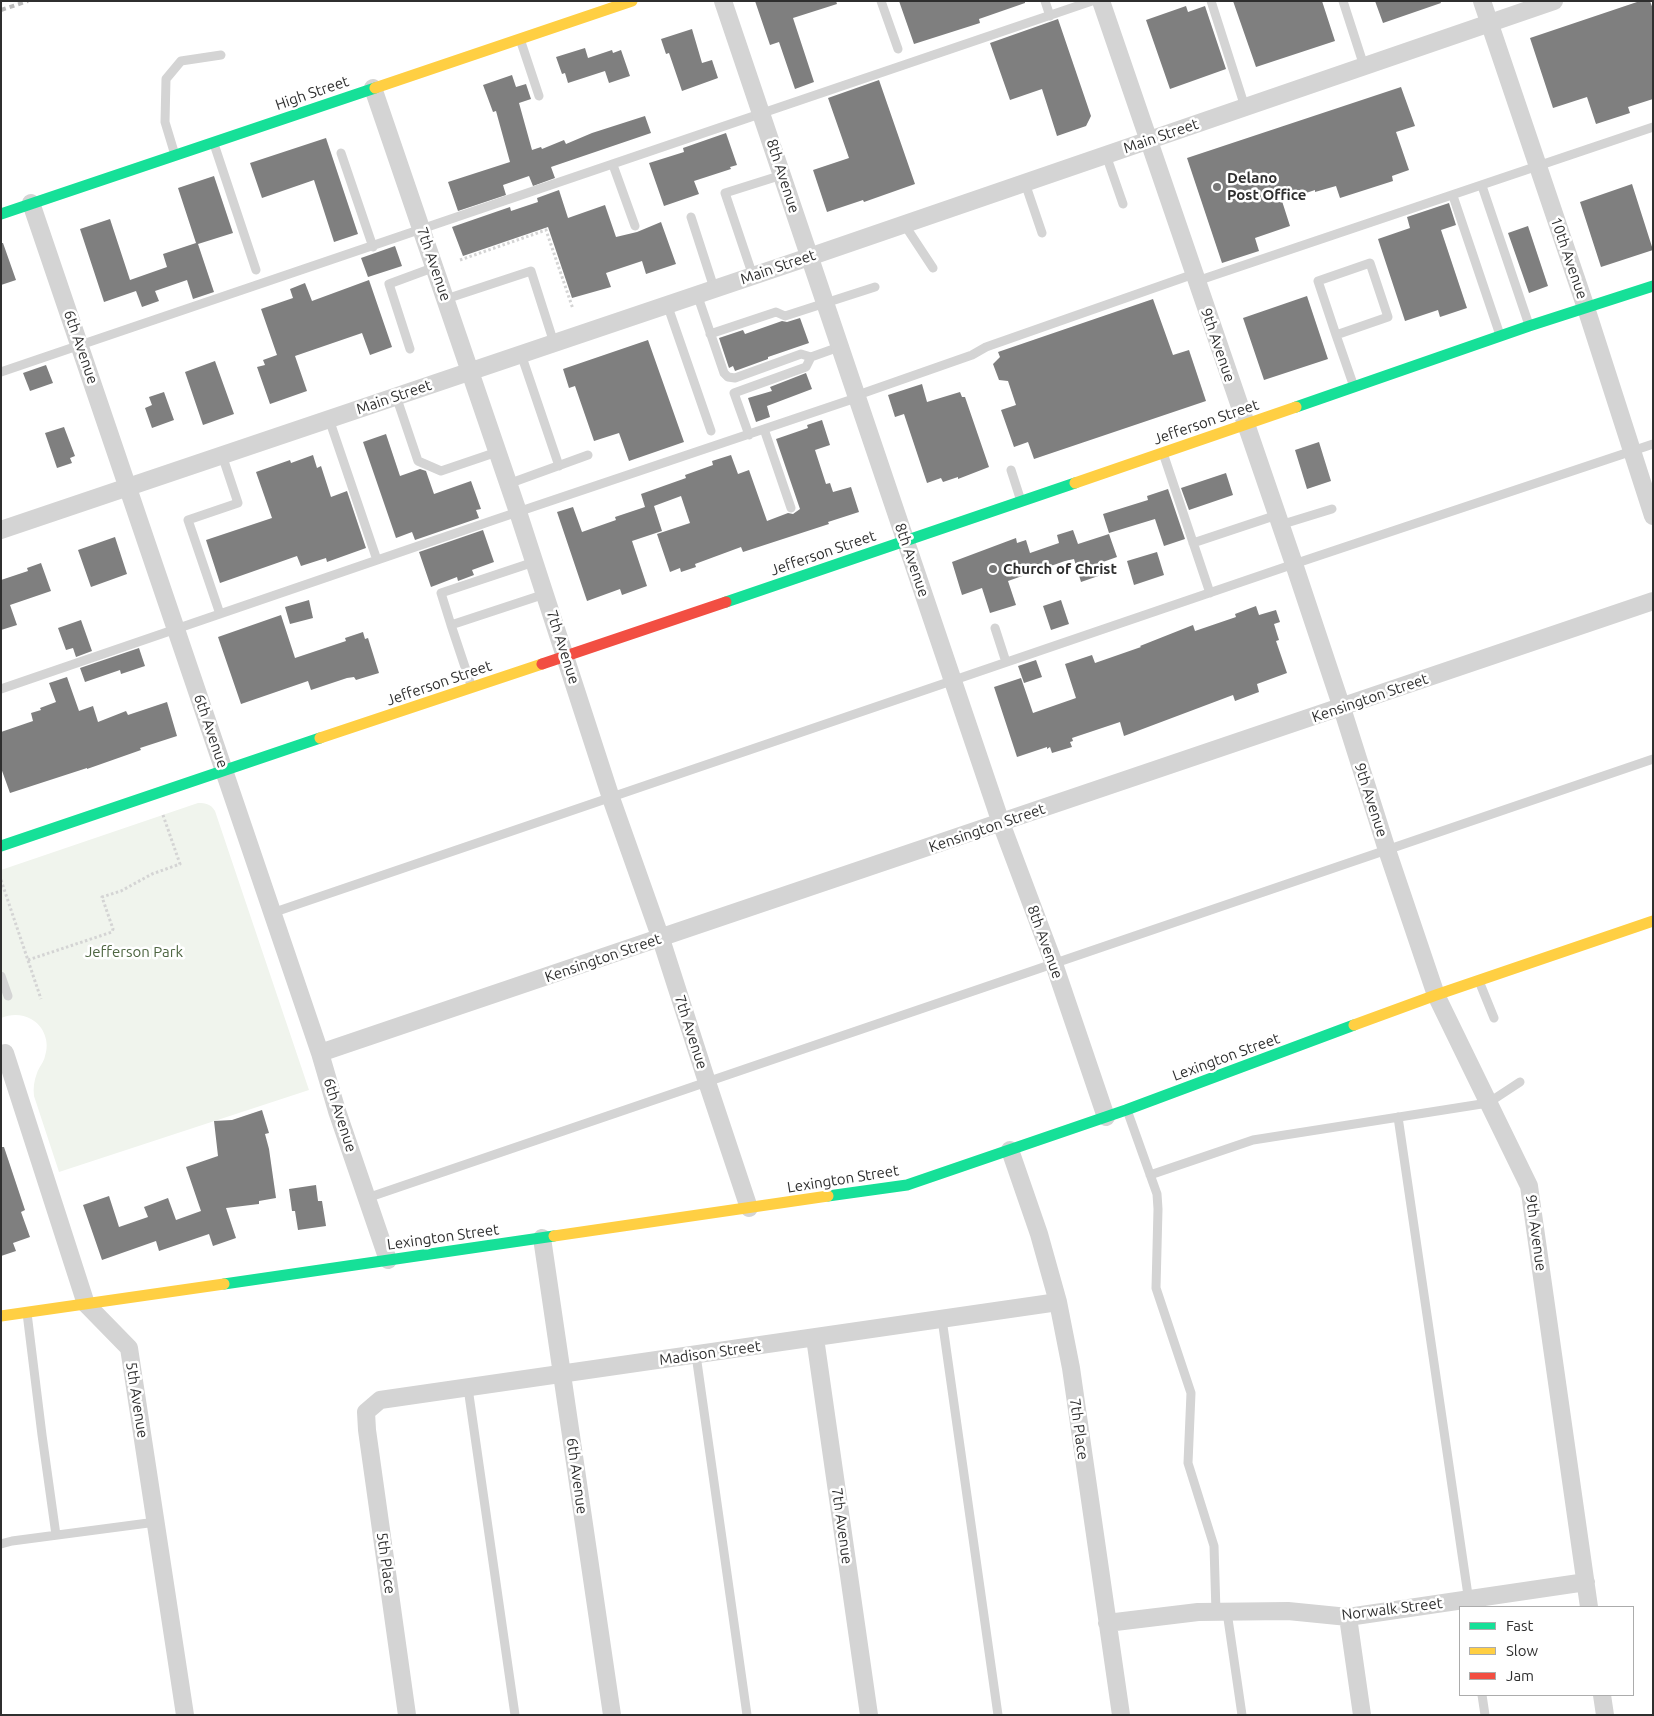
<!DOCTYPE html>
<style>
body{margin:0}
#map{position:relative;width:1654px;height:1716px;overflow:hidden;background:#fff;font-family:Ubuntu,sans-serif}
canvas{display:block}
.frame{position:absolute;inset:0;border:2px solid #2f2f2f;pointer-events:none}
.legend{position:absolute;left:1459px;top:1606px;width:175px;height:90px;box-sizing:border-box;background:#fff;border:1px solid #acacac;margin:0;padding:6px 9px;list-style:none;font-size:15px;color:#2f2f2f}
.legend li{display:flex;align-items:center;gap:10px;height:25px}
.legend b{width:25px;border:1px solid #acacac}
</style>
<div id="map">
<canvas width="1654" height="1716"></canvas>
<div class="frame"></div>
<ul class="legend">
<li><b style="height:6px;background:#16e098"></b>Fast</li>
<li><b style="height:6px;background:#ffcf43"></b>Slow</li>
<li><b style="height:6px;background:#f24e42"></b>Jam</li>
</ul>
</div>
<script>
const ctx = document.querySelector('canvas').getContext('2d');
ctx.lineJoin = 'round';
function fillPath(path, color) {
  ctx.fillStyle = color;
  ctx.fill(path, 'evenodd');
}
function stroke(path, color, width, dash) {
  ctx.strokeStyle = color;
  ctx.lineWidth = width;
  ctx.lineCap = dash ? 'butt' : 'round';
  ctx.setLineDash(dash || []);
  ctx.stroke(path);
}
function write(font, color, halo, rows, align = 'center') {
  ctx.font = font + ' Ubuntu,sans-serif';
  ctx.lineWidth = 5;
  ctx.setLineDash([]);
  ctx.textBaseline = 'middle';
  ctx.strokeStyle = halo;
  ctx.fillStyle = color;
  for (const [text, x, y, turn = 0] of rows) {
    ctx.save();
    ctx.translate(x, y);
    ctx.rotate((+turn || 0) * Math.PI / 180);
    ctx.textAlign = isNaN(turn) ? turn : align;
    if (halo) ctx.strokeText(text, 0, 0);
    ctx.fillText(text, 0, 0);
    ctx.restore();
  }
}
const green = new Path2D(`
 M198,803C206,803 211,804 215,811L309,1090L59,1172L34,1096C33,1088 34,1081 37,1073C39,1067 44,1062 45,1056C50,1042 44,1026 31,1019C22,1014 11,1014 1,1018V870Z`);
const building = new Path2D(`
 M755,1H836L837,4L793,18L814,82L795,89L779,42L770,45Z
 M899,1H1025V3L979,19L980,23L914,44Z
 M1233,1H1322L1335,41L1256,67Z
 M1375,1H1440L1441,3L1383,23Z
 M1640,1H1650L1653,9V99L1628,107L1630,113L1596,124L1587,97L1553,108L1530,38Z
 M1186,6L1188,12L1205,6L1226,69L1170,89L1146,20Z
 M1058,19L1091,116L1086,126L1057,136L1042,89L1010,100L990,43Z
 M692,29L702,63L712,60L718,78L682,91L669,53L666,54L661,39Z
 M585,48L588,58L612,50L613,53L621,50L630,76L609,83L605,71L568,83L565,73L562,74L556,57Z
 M512,75L516,87L526,84L531,99L519,103L532,150L541,147L542,149L564,140L566,144L592,133L645,116L651,133L551,167L555,178L533,186L529,176L503,185L506,195L458,211L448,182L510,162L496,111L493,112L483,85Z
 M879,80L915,184L864,202L863,200L827,212L813,170L849,158L828,98Z
 M1401,87L1415,126L1396,132L1409,170L1392,176L1393,181L1340,198L1336,186L1315,192V190L1282,201L1290,226L1255,238L1259,251L1222,263L1187,158Z
 M726,133L737,165L730,167L731,169L694,181L699,194L664,206L649,163L684,152L683,148Z
 M326,138L358,234L334,242L314,180L262,198L250,163Z
 M214,176L233,233L198,244L214,292L193,299L187,280L155,291L159,301L142,307L136,291L104,302L80,229L110,219L130,280L167,267L163,254L196,243L178,188Z
 M1632,184L1653,250L1601,267L1580,202Z
 M559,190L568,218L605,205L616,237L637,232L661,222L676,264L646,274L642,261L606,273L611,287L572,298L548,227L463,256L452,227L510,207L511,211L538,202L537,198Z
 M1449,203L1456,225L1441,230L1467,308L1440,317L1438,310L1405,321L1378,239L1410,228L1407,217Z
 M1528,226L1548,286L1529,293L1508,233Z
 M1,243H3L16,280L1,285Z
 M395,246L402,266L368,277L361,258Z
 M369,280L392,347L370,355L362,333L295,356L307,391L270,404L257,367L265,365L263,360L277,355L261,309L293,298L290,289L305,283L312,301Z
 M1307,296L1328,359L1264,380L1243,318Z
 M1153,299L1173,355L1189,350L1206,401L1034,459L1028,442L1014,447L1001,410L1016,405L1008,381L999,380L993,364L1000,357L998,352Z
 M800,318L809,343L768,357V359L735,371L733,366L729,368L719,338L743,330L745,334L782,321L787,322Z
 M648,340L684,442L629,461L619,433L594,441L575,386L569,388L563,369Z
 M215,361L234,414L203,425L185,372Z
 M46,365L53,383L30,391L23,373Z
 M806,373L812,389L767,406L770,417L756,422L748,398L772,391L770,387Z
 M922,384L927,402L960,392L962,397H965L989,467L958,479V477L943,482L941,478L927,483L904,414L895,417L888,395Z
 M164,392L174,420L152,428L145,408L152,405L149,397Z
 M822,420L830,445L815,450L826,484L830,483L833,492L851,487L859,512L828,522L829,524L743,552L741,547L695,564L696,567L681,572L680,568L670,572L657,534L690,523L681,496L654,506L662,531L632,541L647,586L622,595L620,589L587,601L557,512L573,507L582,532L616,520L615,517L645,507L641,494L686,478L685,475L713,465L712,461L731,455L738,474L749,470L767,521L788,513L793,514L800,509L776,439L808,428L807,425Z
 M64,427L75,456L70,458L72,463L57,468L45,433Z
 M386,434L400,476L420,469L426,471L434,494L471,481L481,509L476,510L479,518L415,540L412,532L396,538L363,442Z
 M1319,442L1331,481L1307,489L1295,450Z
 M313,455L317,468L321,466L331,497L347,491L366,548L327,562L326,558L301,566L297,556L220,583L206,540L272,518L256,472L290,460L291,463Z
 M1226,473L1233,495L1189,510L1181,488Z
 M1168,489L1185,539L1164,546L1155,519L1109,533L1103,514L1148,500L1147,496Z
 M483,530L494,562L472,570L474,575L458,581L457,577L431,587L419,552Z
 M1073,530L1078,544L1109,534L1117,557L1100,563L1104,574L1081,582L1074,559L1065,561L1008,581L1016,605L990,613L982,588L962,595L952,562L1016,538L1017,543L1026,540L1030,553L1059,543L1057,535Z
 M115,537L127,574L91,587L78,550Z
 M1157,552L1164,575L1134,585L1127,561Z
 M41,563L51,591L10,605L17,625L1,630V580L28,571L27,568Z
 M309,600L313,618L290,624L285,607Z
 M1061,600L1069,624L1051,630L1043,606Z
 M1256,606L1259,615L1276,610L1280,622L1274,624L1279,640L1276,641L1287,673L1257,684L1259,692L1235,701L1233,695L1124,736L1120,722L1072,738L1073,741L1070,742L1072,747L1052,753L1050,747L1047,749V747L1017,757L994,687L1021,678L1033,713L1076,698L1065,664L1092,655L1095,663L1141,647L1140,646L1193,625L1195,631L1236,617L1235,614Z
 M281,615L295,658L346,641L345,638L363,632L365,639L368,638L379,673L356,680L354,677L347,678L311,690L308,681L241,704L218,637Z
 M81,620L92,651L76,657L73,648L66,650L58,628Z
 M139,648L145,666L121,674L120,670L85,682L80,668Z
 M1036,660L1042,677L1024,683L1018,666Z
 M67,677L79,711L93,706L98,722L126,711L128,715L167,702L177,736L140,748L141,750L87,769V768L10,793L1,768V732L33,721L31,713L41,710L40,708L56,702L49,683Z
 M262,1110L269,1133L265,1134L269,1149L276,1198L259,1201V1204L226,1208L236,1238L213,1246L209,1234L159,1251L156,1241L102,1260L83,1205L109,1196L119,1227L148,1217L144,1207L168,1198L176,1220L201,1211L186,1167L218,1156L214,1121L232,1120Z
 M1,1147H4L25,1210L21,1212L30,1237L13,1243L16,1251L1,1256Z
 M316,1185L318,1201H322L326,1226L298,1230L295,1211H292L289,1189Z`);
const path = new Path2D(`
 M460,260L546,230L573,309
 M1,880L41,999
 M28,960L112,932L113,929L102,897L121,891L152,874L180,864L163,815`);
const lane = new Path2D(`
 M881,1L898,49
 M1045,1L1050,16
 M1211,1L1245,107
 M1343,1L1364,66
 M520,39L539,96
 M214,144L256,270
 M341,153L373,247
 M175,155L165,122L166,79L181,61L221,55
 M1106,155L1123,204
 M613,165L635,226
 M1025,183L1042,233
 M1482,186L1529,325
 M1453,196L1500,335
 M691,217L714,288
 M904,224L933,268
 M1370,263L1388,317L1336,335L1318,281Z
 M753,276L725,193L782,175
 M1197,281L1653,127
 M697,294L724,373L728,377L735,378L801,354L811,357L839,347
 M446,299L531,271L554,343
 M667,304L711,431
 M710,334L776,312L785,316L875,287
 M1336,335L1353,384
 M410,349L389,284L435,267
 M521,354L559,466
 M1,372C366,251 729,125 1092,1
 M396,396L418,461L441,471L497,452
 M855,396L972,355L986,347L1194,274
 M329,419L377,560
 M764,429L791,508
 M749,435L734,393L806,367L811,357
 M1163,453L1210,593
 M1011,470L1021,501
 M508,484L588,455
 M1280,525L1332,509
 M1193,543L1277,515
 M220,614L188,520L238,503L222,455
 M451,625L441,593L534,562
 M995,628L1006,662
 M471,685L451,625L545,594
 M1,689L494,520L856,398
 M272,913L1294,564L1653,444
 M1,976L8,996
 M1479,981L1494,1018
 M1127,1110L1157,1194L1158,1209L1156,1288L1191,1393L1188,1463L1214,1546L1216,1612
 M1398,1117L1469,1602
 M1150,1175L1253,1140L1488,1103L1520,1082
 M367,1198L1653,759
 M27,1313L42,1435L56,1535
 M942,1319L998,1715
 M696,1355L747,1715
 M468,1388L515,1715
 M1,1544L12,1541L156,1522
 M1227,1612L1242,1715
 M1482,1695L1485,1715`);
const street = new Path2D(`
 M723,1L1001,823L1054,964L1106,1117
 M1101,1L1294,564L1342,708L1387,850L1436,995L1529,1186L1589,1607
 M1482,1L1586,308L1653,516
 M373,88L518,512L611,798L661,939L707,1082L749,1208
 M31,203L320,1053L337,1111L388,1260
 M1,530L809,257L1554,1
 M5,1053L86,1304L129,1348L185,1715
 M320,1053L1653,601
 M1010,1150L1039,1234L1058,1302L1071,1368L1121,1715
 M542,1238L612,1715
 M815,1338L869,1715
 M1348,1617L1362,1715
 M1107,1623L1198,1612L1288,1611L1348,1617L1586,1582
 M1602,1695L1605,1715
 M407,1715L367,1430L366,1412L380,1400L1058,1302`);
const fast = new Path2D(`
 M1,214L375,88
 M1296,407L1529,326L1653,286
 M726,602L1075,483
 M1,846L320,738
 M828,1196L907,1185L1126,1110L1354,1025
 M224,1284L554,1236`);
const slow = new Path2D(`
 M375,88L632,1
 M1075,483L1296,407
 M320,738L542,664
 M1354,1025L1436,995L1653,921
 M554,1236L828,1196
 M1,1316L224,1284`);
const jam = new Path2D(`
 M542,664L726,602`);
const rail = new Path2D(`
 M1,10L28,1`);
const markers = [
 [1217,187,5,"#787878"],
 [993,569,5,"#787878"]
];
const streetNames = [
 ["High Street",312,93,-19],
 ["Main Street",1161,136,-19],
 ["8th Avenue",783,176,72],
 ["10th Avenue",1569,258,71],
 ["7th Avenue",434,264,71],
 ["Main Street",778,267,-19],
 ["9th Avenue",1218,345,71],
 ["6th Avenue",81,347,71],
 ["Main Street",394,397,-19],
 ["Jefferson Street",1206,422,-19],
 ["Jefferson Street",823,553,-19],
 ["8th Avenue",912,560,71],
 ["7th Avenue",563,647,72],
 ["Jefferson Street",439,683,-19],
 ["Kensington Street",1370,698,-19],
 ["6th Avenue",211,731,71],
 ["9th Avenue",1371,800,72],
 ["Kensington Street",987,828,-19],
 ["8th Avenue",1045,942,70],
 ["Kensington Street",603,958,-19],
 ["7th Avenue",691,1032,72],
 ["Lexington Street",1226,1057,-20],
 ["6th Avenue",340,1115,72],
 ["Lexington Street",843,1179,-9],
 ["9th Avenue",1536,1233,82],
 ["Lexington Street",443,1237,-8],
 ["Madison Street",710,1353,-8],
 ["5th Avenue",137,1400,81],
 ["7th Place",1079,1429,82],
 ["6th Avenue",577,1476,82],
 ["7th Avenue",842,1526,82],
 ["5th Place",386,1563,82],
 ["Norwalk Street",1392,1609,-7]
];
const poiNames = [
 ["Delano",1227,178],
 ["Post Office",1227,195],
 ["Church of Christ",1003,569]
];
const parkNames = [
 ["Jefferson Park",134,952]
];
fillPath(green, '#f0f4ed');
fillPath(building, '#7f7f7f');
stroke(path, '#d4d4d4', 3, [2.5, 2.5]);
stroke(lane, '#d4d4d4', 9);
stroke(street, '#d4d4d4', 18);
stroke(fast, '#16e098', 11);
stroke(slow, '#ffcf43', 11);
stroke(jam, '#f24e42', 11);
stroke(rail, '#bbb', 4, [5, 4]);
for (const [x, y, r, color] of markers) {
  const dot = new Path2D();
  dot.arc(x, y, r, 0, 2 * Math.PI);
  ctx.fillStyle = color;
  ctx.fill(dot);
  stroke(dot, '#fff', 2);
}
write('15px', '#2f2f2f', '#fff', streetNames);
write('bold 15px', '#2f2f2f', '#fff', poiNames, 'left');
write('15px', '#4e6642', '#fff', parkNames);
</script>
